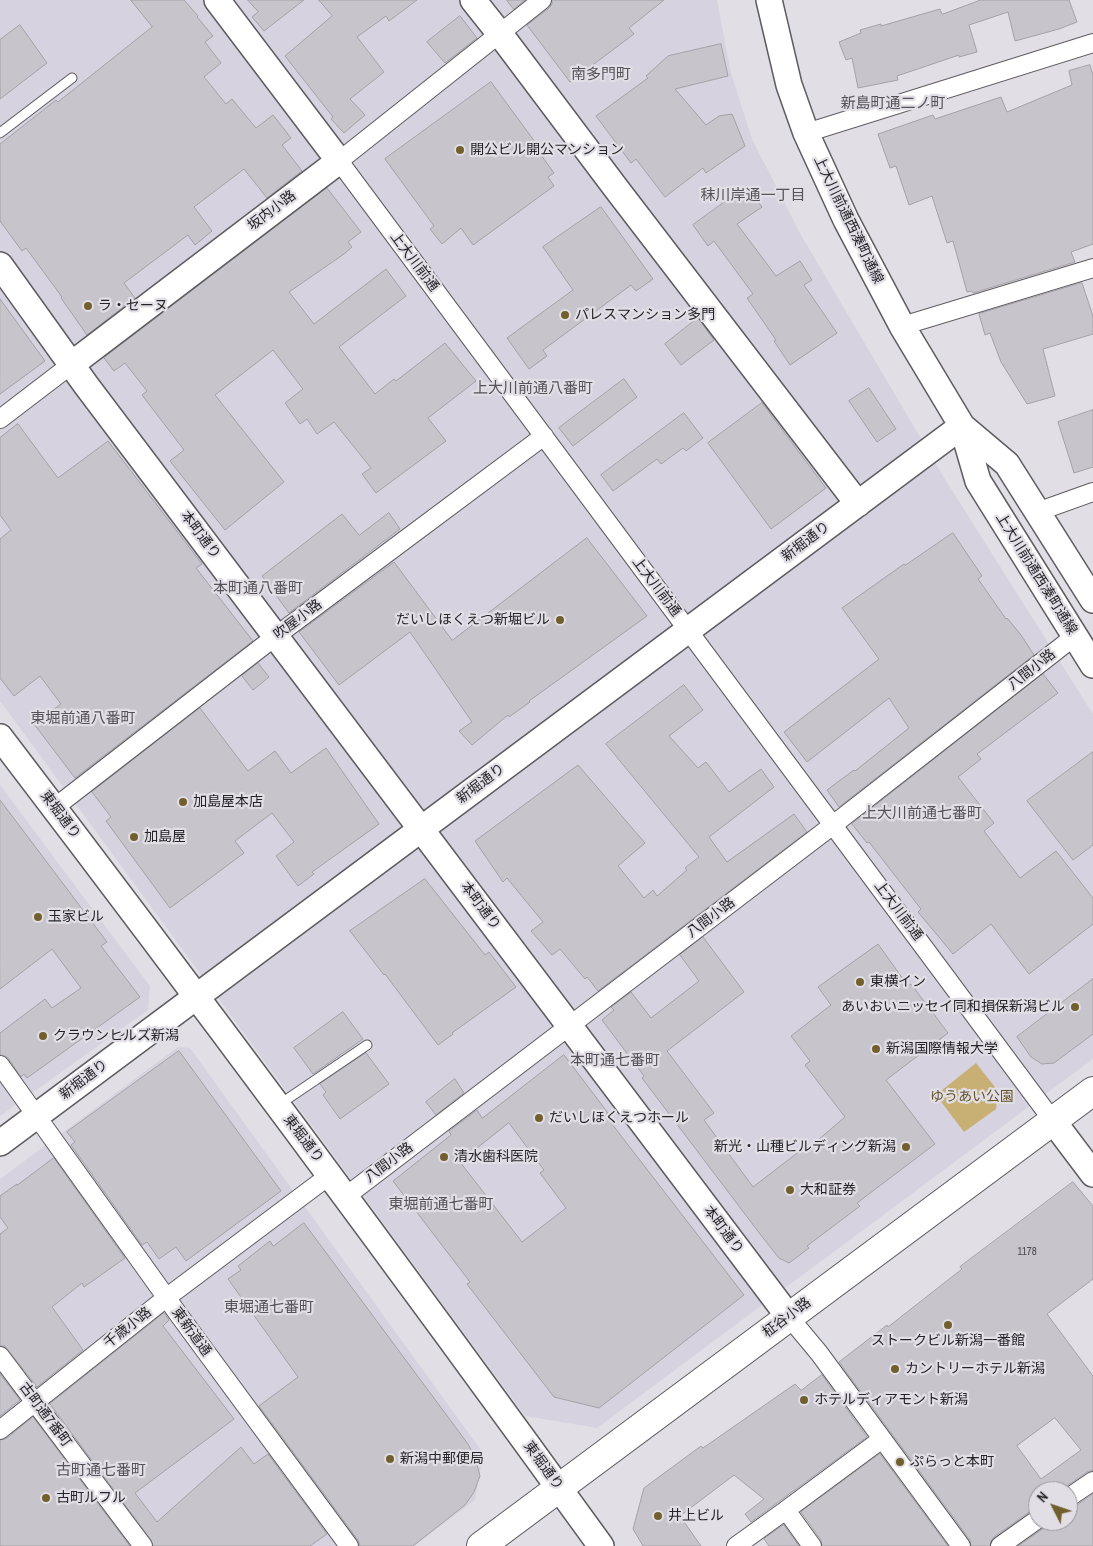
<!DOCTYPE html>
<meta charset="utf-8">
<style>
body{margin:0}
#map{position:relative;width:1093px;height:1546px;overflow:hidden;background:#e1dfe5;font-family:"Archivo Narrow",sans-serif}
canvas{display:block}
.north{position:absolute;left:1028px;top:1481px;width:50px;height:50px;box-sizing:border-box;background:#e1dfe5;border:1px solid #969499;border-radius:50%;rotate:311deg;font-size:14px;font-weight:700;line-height:20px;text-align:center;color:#252427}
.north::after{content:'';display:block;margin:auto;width:18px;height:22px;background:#725f2e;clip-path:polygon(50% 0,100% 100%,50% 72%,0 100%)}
</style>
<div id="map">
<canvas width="1093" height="1546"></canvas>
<div class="north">N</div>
</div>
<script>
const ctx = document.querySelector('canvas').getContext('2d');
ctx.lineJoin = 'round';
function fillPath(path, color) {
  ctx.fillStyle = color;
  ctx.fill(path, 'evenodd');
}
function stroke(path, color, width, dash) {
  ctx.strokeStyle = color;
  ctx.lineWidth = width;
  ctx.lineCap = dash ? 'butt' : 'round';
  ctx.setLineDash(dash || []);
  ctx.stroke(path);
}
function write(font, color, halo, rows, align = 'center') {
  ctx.font = font + ' "Archivo Narrow","Noto Sans JP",sans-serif';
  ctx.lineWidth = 4.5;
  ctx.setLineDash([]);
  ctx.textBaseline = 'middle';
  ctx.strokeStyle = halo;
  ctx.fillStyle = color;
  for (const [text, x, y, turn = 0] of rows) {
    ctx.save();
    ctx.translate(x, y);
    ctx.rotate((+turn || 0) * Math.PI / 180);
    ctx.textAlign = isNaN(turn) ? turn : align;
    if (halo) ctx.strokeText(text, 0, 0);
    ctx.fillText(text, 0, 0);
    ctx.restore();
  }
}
const built = new Path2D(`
 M0,0H717L731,73L752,139L801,235L943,476L1093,714V1059L597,1428L525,1416L0,701Z
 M0,785L150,986L148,1010L0,1116Z
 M178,1047L190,1048L483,1453L475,1500L414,1546H0V1179Z`);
const green = new Path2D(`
 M976,1063L998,1091L996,1109L964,1132L936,1095Z`);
const building = new Path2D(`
 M131,0H184L198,16L197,17L213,36L205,42L221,63L204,77L226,104L232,99L256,128L273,115L291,138L282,145L302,171L267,198L244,169L194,207L212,231L195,245L188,235L124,283L135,298L87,335L61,298L62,297L26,248L22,251L0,221V144L56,100L58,102L152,27Z
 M248,0H304L264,31L252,17L258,12Z
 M319,0H417L389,21L386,16L357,37L384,72L350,99L365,115L344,133L331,119L333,117L285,56L332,16Z
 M507,0H525L514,9Z
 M552,0H664L629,28L634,34L570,82L527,25L549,8L552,4Z
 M981,0H1069L1077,22L1059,29L1015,41L1008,12L969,25L977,52L959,57V55L897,76L898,80L858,88L852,58L846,60L839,42L861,33L860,30L881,24V26L940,9L942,14Z
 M460,16L477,38L445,63L427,42Z
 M20,25L47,63L0,99V40Z
 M721,44L728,76L675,89L706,125L719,116L732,114L745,146L706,173L703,168L665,197L636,159L631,163L596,116L648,78L646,76L668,56Z
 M1090,65L1093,75V244L1071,252L1075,262L973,293L972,291L967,292L953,241L947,243L932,196L909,205L896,166L890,168L878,134L933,115L935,119L1001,97L1007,112L1072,85L1069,71Z
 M491,82L535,142L533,144L554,173L548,177L554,186L473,245L461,228L442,244L430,229L434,226L385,159Z
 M747,186L762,207L737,224L776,276L800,261L812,280L804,285L837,333L790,365L774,341L776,340L747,298L753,294L714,241L708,246L693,225Z
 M327,188L361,232L348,242L352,247L344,254L289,292L314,324L386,269L406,296L339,347L375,394L394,379L396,381L445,343L476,381L428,418L446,441L376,493L362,474L371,468L334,422L317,434L307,419L300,424L285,403L303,389L273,350L215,395L284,482L225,530L170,461L184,450L142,395L147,391L125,363L114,371L104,358Z
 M601,207L653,279L636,291L631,285L543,350L547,356L529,369L507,338L573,290L543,247Z
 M1082,283L1093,316V334L1043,349L1055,396L1027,404L1001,362L990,333L985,335L979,314Z
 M0,299L45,361L0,394Z
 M698,318L714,340L681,365L665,344Z
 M624,379L637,397L573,446L559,428Z
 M869,388L896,429L877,442L849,401Z
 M762,403L826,488L771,529L708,443Z
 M1093,410V467L1074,473L1058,422Z
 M684,413L703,438L686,451L683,448L661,464L657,459L613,491L601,475Z
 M18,424L58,478L108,441L202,564L196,568L253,641L75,778L34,724L61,704L40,676L14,696L0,678V539L11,530L0,515V438Z
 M389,513L400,529L289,613L262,576L342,514L359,535Z
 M953,533L982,576L978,579L1006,619L1007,618L1021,635L1034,655L839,807L827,790L854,770L855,771L909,728L889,698L807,762L784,732L879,659L842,608L904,564L905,565Z
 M587,538L647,616L529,701L530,702L509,717L508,715L472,745L459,731L472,722L410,632L339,685L299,632L394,562L452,640Z
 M258,663L269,677L253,690L242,676Z
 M1043,674L1058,693L977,754L981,759L958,777L994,823L984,831L1020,878L1056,851L1093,898V924L1029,974L991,924L953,954L918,912L921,909L869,842L867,843L852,824Z
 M684,685L703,710L669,736L698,768L706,762L729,792L761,769L774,787L709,837L727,862L794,814L807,832L598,991L587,977L585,979L560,949L552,955L531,931L543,922L507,878L503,882L475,841L578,765L645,843L618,866L644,898L653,890L657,896L687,870L685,868L699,857L606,744Z
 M200,708L248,771L275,751L291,773L326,748L379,824L312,872L314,874L298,886L276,856L294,842L272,813L235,841L244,853L170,908L106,821L111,817L92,792Z
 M1093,752V845L1073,860L1027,801Z
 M0,800L107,942L101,946L140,997L27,1078L24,1074L21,1077L8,1058L5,1056L0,1055V1033L45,999L52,1008L81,988L52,949L0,989Z
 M425,879L485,955L489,952L516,987L452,1033L453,1034L438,1045L385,974L384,975L350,931Z
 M703,937L744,992L667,1051L714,1113L704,1120L753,1187L809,1144L811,1146L845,1117L805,1065L810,1061L791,1036L831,1005L818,987L878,944L908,986L911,984L948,1033L886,1080L935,1144L857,1203L860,1206L807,1246L809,1248L789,1263L779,1258L760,1234L642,1078L644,1076L602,1020L614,1010L611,1007L631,992L651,1018L699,981L680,955Z
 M1093,979V1034L1054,1063L1042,1064L1031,1057L1017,1037Z
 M343,1012L363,1039L313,1074L294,1048Z
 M179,1051L281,1191L186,1261L176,1247L159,1259L147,1242L142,1245L71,1145L75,1142L67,1132Z
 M366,1053L389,1084L340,1119L323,1095L326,1092L320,1084Z
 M564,1055L608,1113L605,1115L744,1295L599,1408L554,1397L467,1284L470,1282L393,1181L451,1135L449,1131L477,1110L482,1118ZM509,1123L544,1170L540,1173L566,1208L522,1242L460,1162Z
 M455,1079L464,1093L436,1115L426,1102Z
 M54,1158L125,1258L84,1287L82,1283L52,1307L83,1350L37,1387L8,1350L5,1346H0V1234L8,1228L0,1217V1196L17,1184V1185Z
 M1073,1182L1093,1206V1279L1047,1314L1093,1376V1470L1087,1472L1060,1491H1038V1509L1032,1510L994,1537L991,1541L990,1546H971L970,1540L839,1362L887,1325L888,1327L962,1269L960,1267ZM1055,1418L1081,1450L1041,1479L1017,1446Z
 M304,1223L468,1444L475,1457L480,1476L474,1492L465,1505L413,1546H360L358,1540L259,1406L298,1377L228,1279L241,1270L238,1266L270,1241L273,1246Z
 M164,1313L169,1320L163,1326L234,1419L135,1493L157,1522L241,1447L254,1464L268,1454L327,1534L310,1546H153L151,1540L50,1404Z
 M0,1374L20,1400L0,1416Z
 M822,1375L867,1437L751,1522L745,1514L764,1499L734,1475L680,1516L701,1546H643L633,1529L644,1488L701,1446L703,1448L795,1384L801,1390Z
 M33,1417L130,1546H0V1440L7,1438Z
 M880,1454L948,1546H822L821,1540L801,1512Z
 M1093,1494V1546H1018L1044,1528L1048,1521H1068V1509L1074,1507Z
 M784,1525L799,1546H769L764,1539Z`);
const lane = new Path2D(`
 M0,133L72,78
 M280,1104L367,1045`);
const street = new Path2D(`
 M542,0L339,161L1053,1121
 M806,133L1093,43
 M902,326L1093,268
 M0,419L72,364
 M1037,512L1093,492
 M54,808L276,636L544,436
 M0,1065L181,1318L349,1546
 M345,1197L833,825L1075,636
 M789,1317L819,1353L961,1546
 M0,1356L143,1546
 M0,1430L166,1298L330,1175
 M1068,1498L1093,1481
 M736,1546L786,1510
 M812,1546L786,1510L882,1439
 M1000,1546L1038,1519`);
const secondary = new Path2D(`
 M473,0L500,34L615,187L858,504
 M769,0L789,85L806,133L846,220L902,326L962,426L978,481L1093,665
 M0,265L86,385L789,1317
 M72,364L339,161L217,0
 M962,426L1007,464L1093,600
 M0,737C204,1004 404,1274 601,1546
 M1053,1121L1093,1174
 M0,1143L962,426`);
const highway = new Path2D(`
 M481,1546L1093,1091`);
const markers = [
 [460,150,5,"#725f2e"],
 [88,306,5,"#725f2e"],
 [565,315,5,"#725f2e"],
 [560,620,5,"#725f2e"],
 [183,802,5,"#725f2e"],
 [134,837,5,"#725f2e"],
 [38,917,5,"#725f2e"],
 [860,982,5,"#725f2e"],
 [1075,1007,5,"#725f2e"],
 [43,1036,5,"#725f2e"],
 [876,1049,5,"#725f2e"],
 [539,1118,5,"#725f2e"],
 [906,1147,5,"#725f2e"],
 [444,1157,5,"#725f2e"],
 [790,1190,5,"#725f2e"],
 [948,1325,5,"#725f2e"],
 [895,1369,5,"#725f2e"],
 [804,1400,5,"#725f2e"],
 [390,1459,5,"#725f2e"],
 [900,1462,5,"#725f2e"],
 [46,1498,5,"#725f2e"],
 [658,1516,5,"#725f2e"]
];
const numberNames = [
 ["1178",1027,1252]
];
const poiNames = [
 ["開公ビル開公マンション",470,150],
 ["ラ・セーヌ",98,306],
 ["パレスマンション多門",575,315],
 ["だいしほくえつ新堀ビル",550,620,"right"],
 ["加島屋本店",193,802],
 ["加島屋",144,837],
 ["玉家ビル",48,917],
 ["東横イン",870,982],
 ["あいおいニッセイ同和損保新潟ビル",1065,1007,"right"],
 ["クラウンヒルズ新潟",53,1036],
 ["新潟国際情報大学",886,1049],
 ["だいしほくえつホール",549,1118],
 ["新光・山種ビルディング新潟",896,1147,"right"],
 ["清水歯科医院",454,1157],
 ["大和証券",800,1190],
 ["ストークビル新潟一番館",948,1341,"center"],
 ["カントリーホテル新潟",905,1369],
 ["ホテルディアモント新潟",814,1400],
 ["新潟中郵便局",400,1459],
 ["ぷらっと本町",910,1462],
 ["古町ルフル",56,1498],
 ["井上ビル",668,1516]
];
const streetNames = [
 ["坂内小路",272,211,-37],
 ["上大川前通西湊町通線",848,220,64],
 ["上大川前通",414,262,53],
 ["本町通り",200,535,53],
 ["新堀通り",806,542,-37],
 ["上大川前通西湊町通線",1036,574,58],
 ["上大川前通",656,587,53],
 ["吹屋小路",298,620,-37],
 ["八間小路",1032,670,-38],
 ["新堀通り",481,784,-37],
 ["東堀通り",60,815,53],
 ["本町通り",480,906,53],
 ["上大川前通",898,911,53],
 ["八間小路",711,918,-37],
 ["新堀通り",84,1080,-37],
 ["東堀通り",303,1139,53],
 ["八間小路",389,1163,-37],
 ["本町通り",723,1230,53],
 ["柾谷小路",787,1318,-37],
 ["千歳小路",128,1328,-38],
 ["東新道通",191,1332,54],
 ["古町通7番町",45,1415,53],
 ["東堀通り",543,1466,54]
];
const parkNames = [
 ["ゆうあい公園",972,1097]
];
const neighbourhoodNames = [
 ["南多門町",601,75],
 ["新島町通二ノ町",893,104],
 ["秣川岸通一丁目",753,196],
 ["上大川前通八番町",533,389],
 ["本町通八番町",258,589],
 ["東堀前通八番町",83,719],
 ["上大川前通七番町",922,814],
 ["本町通七番町",615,1061],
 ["東堀前通七番町",441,1205],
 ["東堀通七番町",269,1308],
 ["古町通七番町",101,1471]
];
fillPath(built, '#d7d2df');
fillPath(green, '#c8b074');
fillPath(building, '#c7c5cb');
stroke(building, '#a4a1a7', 1);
stroke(lane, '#5e5b61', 11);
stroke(street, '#5e5b61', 20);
stroke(secondary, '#5e5b61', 28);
stroke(highway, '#5e5b61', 30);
stroke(lane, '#fff', 9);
stroke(street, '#fff', 18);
stroke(secondary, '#fff', 25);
stroke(highway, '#fff', 28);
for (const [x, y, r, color] of markers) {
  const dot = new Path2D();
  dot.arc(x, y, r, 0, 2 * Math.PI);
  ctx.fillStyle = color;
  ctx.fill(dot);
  stroke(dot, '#e1dfe5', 2);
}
write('11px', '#4e4c50', null, numberNames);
write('14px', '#252427', '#e1dfe5', poiNames, 'left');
write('14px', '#252427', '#e1dfe5', streetNames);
write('14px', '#64542a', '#e1dfe5', parkNames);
write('15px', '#555359', '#e1dfe5', neighbourhoodNames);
</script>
